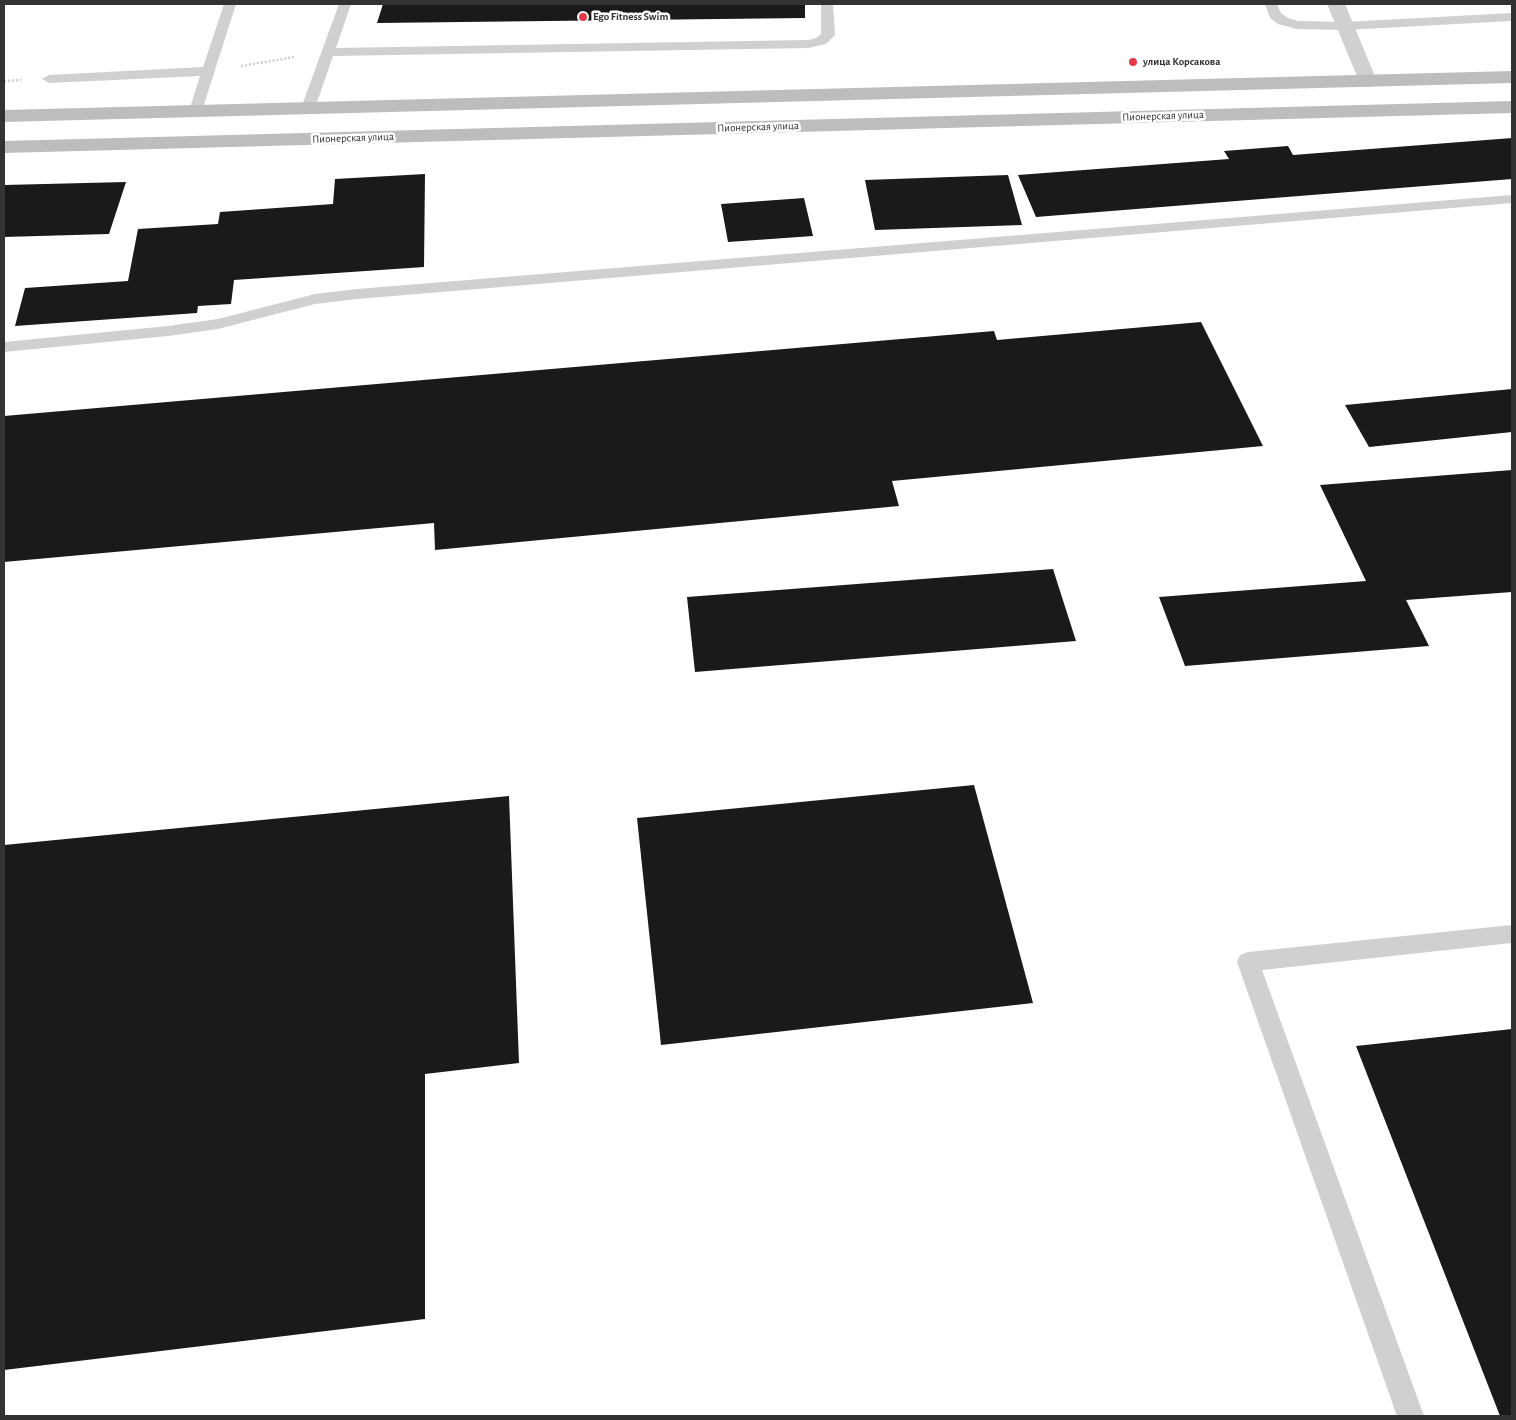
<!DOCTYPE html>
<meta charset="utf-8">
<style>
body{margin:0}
#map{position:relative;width:1516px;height:1420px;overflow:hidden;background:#fff;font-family:"Alegreya Sans",sans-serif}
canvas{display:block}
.frame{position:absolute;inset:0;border:5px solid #333;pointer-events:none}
</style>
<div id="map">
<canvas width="1516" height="1420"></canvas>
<div class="frame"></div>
</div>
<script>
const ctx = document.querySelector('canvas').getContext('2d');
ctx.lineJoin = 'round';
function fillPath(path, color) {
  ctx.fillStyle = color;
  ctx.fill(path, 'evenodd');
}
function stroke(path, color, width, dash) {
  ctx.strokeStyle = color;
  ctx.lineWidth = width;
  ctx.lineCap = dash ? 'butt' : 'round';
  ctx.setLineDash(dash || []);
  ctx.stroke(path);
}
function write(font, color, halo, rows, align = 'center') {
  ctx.font = font + ' "Alegreya Sans",sans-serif';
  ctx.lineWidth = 5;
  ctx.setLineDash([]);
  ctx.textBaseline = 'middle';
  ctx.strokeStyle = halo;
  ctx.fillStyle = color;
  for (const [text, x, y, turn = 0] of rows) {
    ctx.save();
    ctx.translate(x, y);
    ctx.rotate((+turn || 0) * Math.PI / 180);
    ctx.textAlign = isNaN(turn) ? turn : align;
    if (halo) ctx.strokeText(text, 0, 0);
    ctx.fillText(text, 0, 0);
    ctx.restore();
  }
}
const building = new Path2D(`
 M383,4H805V18L377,23Z
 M1512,138V179L1036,217L1018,175L1229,159L1224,151L1288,146L1293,155Z
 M425,174L424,267L234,280L231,304L198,306L197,313L15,326L25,288L128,281L138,229L218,224L220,212L333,204L335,179Z
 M1008,175L1022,225L875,230L865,180Z
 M126,182L109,234L4,237V185Z
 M804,198L813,236L728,242L721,204Z
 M1201,322L1263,446L892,481L899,506L435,550L434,523L4,562V416L994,331L997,340Z
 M1512,389V432L1369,447L1345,405Z
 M1512,470V592L1406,600L1429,646L1185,666L1159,597L1366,581L1320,485Z
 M1053,569L1076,641L695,672L687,597Z
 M974,785L1033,1003L661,1045L637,818Z
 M509,796L519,1063L425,1074V1319L4,1370V845Z
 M1512,1029V1416H1500L1356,1046Z`);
const path = new Path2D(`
 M241,66L294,57
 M4,81L21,80`);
const lane = new Path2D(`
 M224,4H236L201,114H191L189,111L200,76L49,83L42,79L49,75L203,67Z
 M339,4H351L336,48L808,40L816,38L821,34V4H833L835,35L826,44L808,48L333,56L315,108L313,111H303L301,108Z
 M1265,4H1277L1281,13L1288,18L1298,21L1345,22L1512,13V21L1345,30L1297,29L1278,24L1270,18Z
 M1512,195V203L357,299L315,304L218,329L168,336L4,352V342L168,326L218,319L315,294L357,289Z
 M1512,925V943L1262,970L1424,1416H1397L1237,962L1240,955L1248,952Z`);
const street = new Path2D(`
 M1327,4H1345L1377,81L1375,85L1368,87L1361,85L1359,81Z`);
const secondary = new Path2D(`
 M1512,71V83L4,122V110Z
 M1512,101V113L4,153V141Z`);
const markers = [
 [583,17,5,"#e63946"],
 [1133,62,5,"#e63946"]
];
const farPoinames = [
 ["Ego Fitness Swim",593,17],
 ["улица Корсакова",1143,62]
];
const farStreetnames = [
 ["Пионерская улица",1163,116,-2],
 ["Пионерская улица",758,127,-2],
 ["Пионерская улица",353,138,-2]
];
fillPath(building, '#1a1a1a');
stroke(path, '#cdcdcd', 2.5, [2, 2]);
fillPath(lane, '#d0d0d0');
fillPath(street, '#d0d0d0');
fillPath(secondary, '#bdbdbd');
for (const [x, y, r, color] of markers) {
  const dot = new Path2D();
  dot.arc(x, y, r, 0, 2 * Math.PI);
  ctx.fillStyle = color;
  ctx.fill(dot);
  stroke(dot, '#fff', 2);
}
write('bold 11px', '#333', '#fff', farPoinames, 'left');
write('11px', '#333', '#fff', farStreetnames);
</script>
